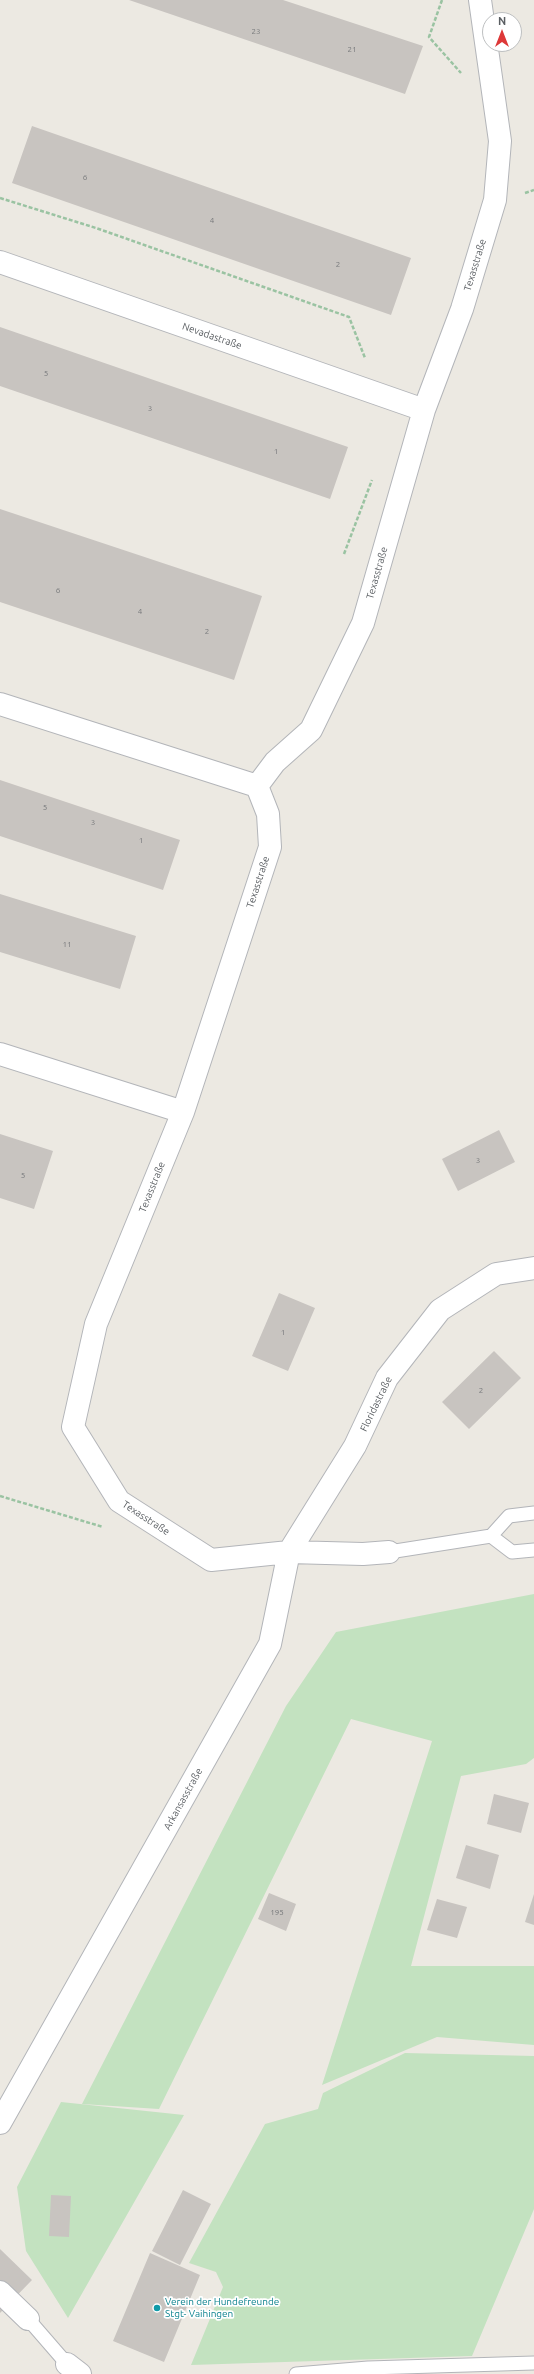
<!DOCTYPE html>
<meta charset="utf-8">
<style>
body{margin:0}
#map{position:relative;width:534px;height:2374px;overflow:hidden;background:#ece9e2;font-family:Ubuntu,sans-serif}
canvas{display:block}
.north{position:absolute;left:482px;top:12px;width:40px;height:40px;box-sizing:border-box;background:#fff;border:1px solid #bdbfc0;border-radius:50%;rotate:0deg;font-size:11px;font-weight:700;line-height:16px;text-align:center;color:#5a5e62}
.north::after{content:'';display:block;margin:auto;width:14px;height:18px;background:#dd3838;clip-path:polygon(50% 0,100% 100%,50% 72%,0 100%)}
</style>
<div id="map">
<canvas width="534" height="2374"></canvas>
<div class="north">N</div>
</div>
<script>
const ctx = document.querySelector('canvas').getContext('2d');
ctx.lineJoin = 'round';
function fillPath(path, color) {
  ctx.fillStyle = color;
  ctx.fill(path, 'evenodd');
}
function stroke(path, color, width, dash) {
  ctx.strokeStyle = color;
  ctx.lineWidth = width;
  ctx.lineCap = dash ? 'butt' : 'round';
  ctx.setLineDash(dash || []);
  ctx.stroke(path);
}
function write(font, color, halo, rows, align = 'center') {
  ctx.font = font + ' Ubuntu,sans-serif';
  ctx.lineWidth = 3.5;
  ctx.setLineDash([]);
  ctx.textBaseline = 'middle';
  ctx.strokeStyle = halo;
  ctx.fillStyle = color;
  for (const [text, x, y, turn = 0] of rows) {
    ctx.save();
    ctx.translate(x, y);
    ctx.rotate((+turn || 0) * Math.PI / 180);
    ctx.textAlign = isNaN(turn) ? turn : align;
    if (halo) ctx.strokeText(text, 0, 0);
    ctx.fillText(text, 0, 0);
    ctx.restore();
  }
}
const green = new Path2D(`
 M534,1594V1758L526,1764L461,1776L411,1966H534V2045L437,2037L322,2085L432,1741L351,1719L159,2109L82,2104L286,1706L336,1632Z
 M405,2053L534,2056V2209L472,2356L191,2365L223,2287L216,2272L189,2263L265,2124L318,2109L323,2093Z
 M61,2102L184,2115L68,2318L26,2251L17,2187Z`);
const building = new Path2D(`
 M129,0H283L423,46L405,94Z
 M32,126L411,258L391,315L12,183Z
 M0,327L348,447L330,499L0,386Z
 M0,509L262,596L234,680L0,602Z
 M0,780L180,840L163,890L0,836Z
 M0,894L136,936L120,989L0,952Z
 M499,1130L515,1162L458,1191L442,1159Z
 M0,1134L53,1151L34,1209L0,1198Z
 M279,1293L315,1308L288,1371L252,1356Z
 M494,1351L521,1378L469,1429L442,1402Z
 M494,1794L529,1803L521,1833L487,1824Z
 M466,1845L499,1855L490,1889L456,1878Z
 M269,1893L296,1904L286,1931L258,1919Z
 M534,1894V1925L525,1922Z
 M437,1899L467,1907L457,1938L427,1930Z
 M183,2190L211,2204L180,2265L152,2251Z
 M51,2195L71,2196L69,2237L49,2236Z
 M0,2249L32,2280L0,2313Z
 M150,2253L200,2275L164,2362L113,2341Z`);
const path = new Path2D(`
 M442,0L429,37L461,73
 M525,193L534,190
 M0,198L96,228L349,317L365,358
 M344,554L372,480
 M0,1496L103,1527`);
const service = new Path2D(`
 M491,1536L512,1552L534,1550
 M389,1552L491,1536L509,1516L534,1513
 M28,2319L67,2364
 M296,2374L368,2368L534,2363`);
const minor = new Path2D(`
 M0,262L424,410
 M0,704L257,786
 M257,786L268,814L270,847L183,1112L96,1324L73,1427L119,1501L211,1560L289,1552L363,1554L389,1552
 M257,786L275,762L311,730L363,623L424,410L462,309L495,200L500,141L480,0
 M0,1054L183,1112
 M0,2123L270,1644L289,1552L355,1446L387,1378L440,1310L496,1274L534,1268
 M0,2292L28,2319
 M67,2364L80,2374`);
const markers = [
 [157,2308,4,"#0f9aa8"]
];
const numberNames = [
 ["23",256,31],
 ["21",352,49],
 ["6",85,177],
 ["4",212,220],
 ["2",338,264],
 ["5",46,373],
 ["3",150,408],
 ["1",276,451],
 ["6",58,590],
 ["4",140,611],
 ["2",207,631],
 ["5",45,807],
 ["3",93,822],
 ["1",141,840],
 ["11",67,944],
 ["3",478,1160],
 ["5",23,1175],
 ["1",283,1332],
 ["2",481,1390],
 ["195",277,1912]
];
const streetNames = [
 ["Texasstraße",475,265,-73],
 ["Nevadastraße",212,336,19],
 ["Texasstraße",377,573,-74],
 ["Texasstraße",258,882,-72],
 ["Texasstraße",152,1187,-68],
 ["Floridastraße",376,1404,-64],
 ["Texasstraße",146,1518,33],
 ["Arkansasstraße",183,1799,-61]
];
const cultureNames = [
 ["Verein der Hundefreunde",165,2302],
 ["Stgt- Vaihingen",165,2314]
];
fillPath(green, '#c3e2c0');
fillPath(building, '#c8c4c0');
stroke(service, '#b3b5b9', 15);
stroke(minor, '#b3b5b9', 24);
stroke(path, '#9ac3a2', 2.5, [4, 2]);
stroke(service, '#fff', 13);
stroke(minor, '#fff', 22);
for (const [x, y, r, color] of markers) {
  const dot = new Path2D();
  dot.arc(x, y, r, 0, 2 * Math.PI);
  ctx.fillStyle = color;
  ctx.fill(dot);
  stroke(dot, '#fff', 1.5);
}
write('8px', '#76787a', null, numberNames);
write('10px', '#5a5e62', '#fff', streetNames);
write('10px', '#0d838f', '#fff', cultureNames, 'left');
</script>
